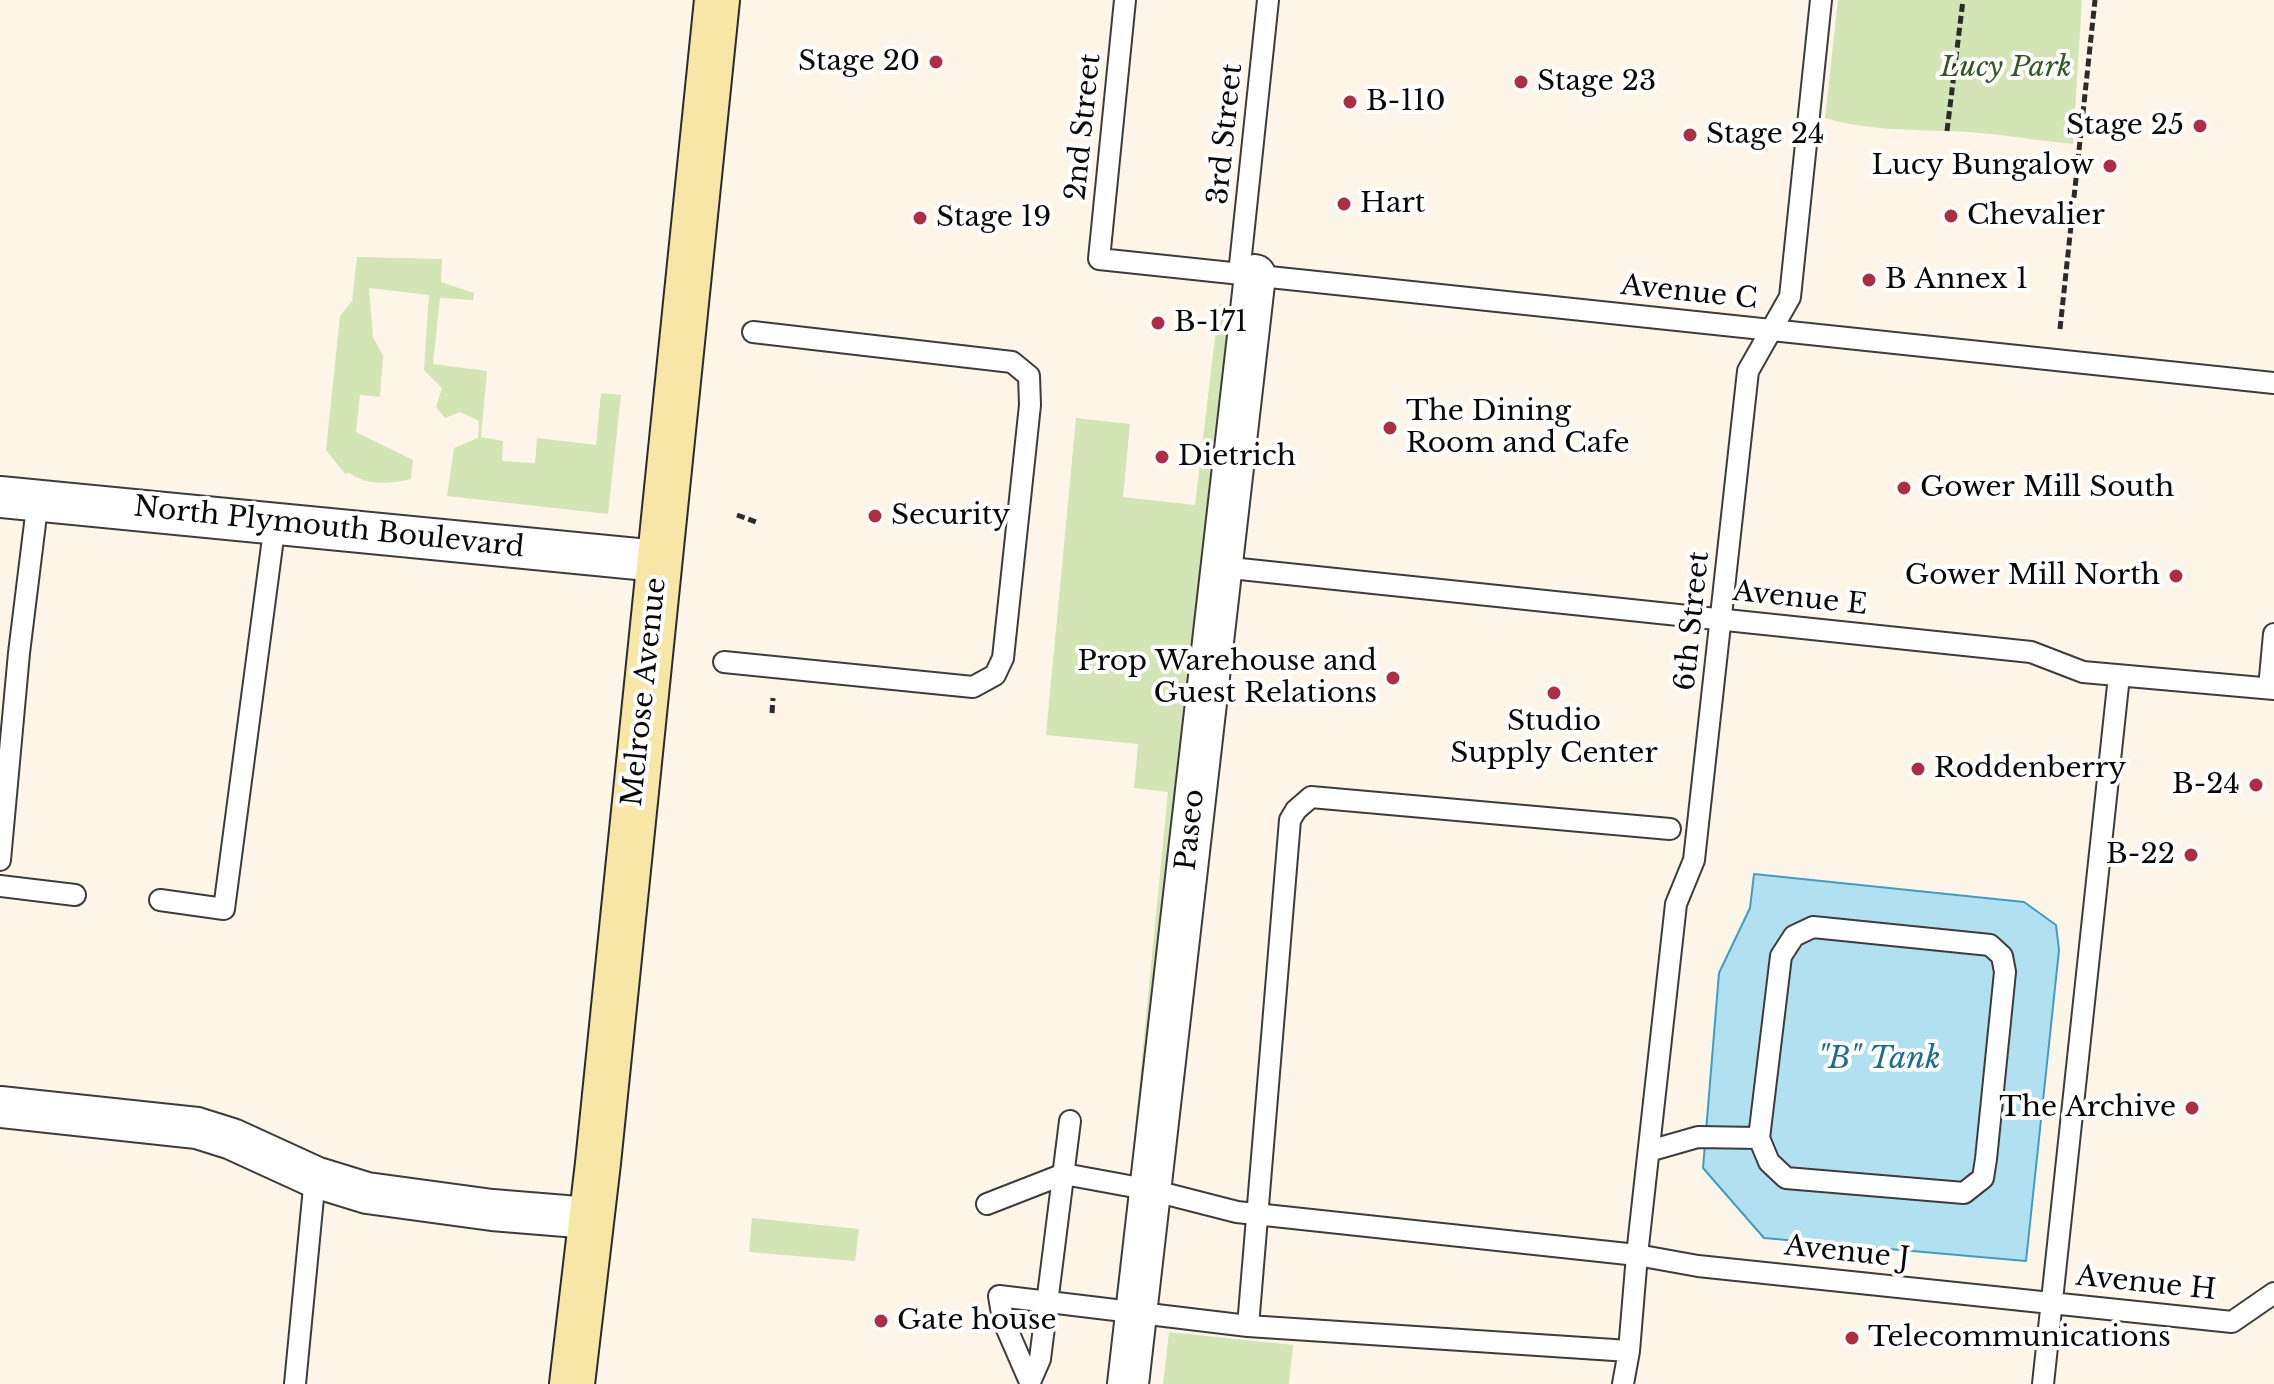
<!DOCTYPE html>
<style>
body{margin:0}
canvas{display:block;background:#fdf6e8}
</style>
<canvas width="2274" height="1384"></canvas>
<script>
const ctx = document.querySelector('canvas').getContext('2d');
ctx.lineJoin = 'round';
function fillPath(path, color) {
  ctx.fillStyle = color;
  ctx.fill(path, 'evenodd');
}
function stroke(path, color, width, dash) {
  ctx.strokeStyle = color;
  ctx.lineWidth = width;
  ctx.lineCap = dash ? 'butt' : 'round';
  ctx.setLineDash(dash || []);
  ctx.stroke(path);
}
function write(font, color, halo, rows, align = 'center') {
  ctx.font = font + ' "Libre Baskerville",serif';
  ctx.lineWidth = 8;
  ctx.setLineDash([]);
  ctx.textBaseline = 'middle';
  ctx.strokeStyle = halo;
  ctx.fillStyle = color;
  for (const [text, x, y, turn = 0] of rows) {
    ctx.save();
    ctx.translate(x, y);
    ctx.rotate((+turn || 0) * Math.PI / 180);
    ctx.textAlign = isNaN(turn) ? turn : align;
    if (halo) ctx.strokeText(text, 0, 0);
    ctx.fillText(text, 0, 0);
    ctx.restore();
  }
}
const green = new Path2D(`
 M1838,0H2082L2073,144C2032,140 1990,132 1949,131C1908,130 1865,130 1825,118Z
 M357,257L442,259L441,282L474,293L473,300L440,298L433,364L487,371L481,437L503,441L502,461L535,463L537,438L596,445L601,393L621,395L608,514L447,496L454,448L478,438L479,421L460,412L445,418L436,407L442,388L424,370L429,295L369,288L373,337L383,356L380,397L360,395L356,432L413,460L411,479C389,484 369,486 349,473L345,474L326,450L340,316L352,301Z
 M1219,304L1270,310L1110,1384L1168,792L1134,788L1138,744L1046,735L1076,418L1130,424L1123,497L1195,505Z
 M752,1218L859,1229L855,1261L749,1252Z
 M1169,1332L1293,1345L1289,1384H1163Z`);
const water = new Path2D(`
 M1754,874L2024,902L2056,925L2059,950L2026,1261L1764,1238L1703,1168L1719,973L1750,908Z`);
const path = new Path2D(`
 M1947,131L1963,0
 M2060,329L2095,0
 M737,515L759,523
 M772,713L773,698`);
const lane = new Path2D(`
 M1125,0L1099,259L2274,383
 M1239,274L1268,0
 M1221,567L2031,652L2083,672L2274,689
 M724,662L973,687L995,675L1003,658L1030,405L1029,376L1012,362L753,332
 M2269,688L2274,634
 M0,860L19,653L38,499
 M0,886L75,895
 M160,900L224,909L275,523
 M1649,1151L1698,1137L1759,1138L1769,1162L1786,1178L1964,1193L1983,1178L1986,1159L2005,972L2002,956L1990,945L1813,927L1794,936L1781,956L1759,1138
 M987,1204L1064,1174L1151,1190L1237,1212L1637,1255L1698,1266L2232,1322L2274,1293
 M1248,1326L1290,820L1296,810L1311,797L1670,829
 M1030,1382L1003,1320L999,1296L1248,1326L1629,1351
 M1030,1382L1040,1359L1070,1121
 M295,1384L315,1177
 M1623,1384L1629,1351L1637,1255L1676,904L1694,860L1748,371L1790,297L1821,0
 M2043,1384L2119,676`);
const street = new Path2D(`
 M0,497L658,561
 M0,1107L197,1128L232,1139L315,1177L367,1193L492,1210L590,1218
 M1128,1384L1255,275`);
const secondary = new Path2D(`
 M572,1384L598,1163L717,0`);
const markers = [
 [936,62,8,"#ad2e43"],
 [1521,82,8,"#ad2e43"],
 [1350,102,8,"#ad2e43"],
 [2200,126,8,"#ad2e43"],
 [1690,135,8,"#ad2e43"],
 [2110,166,8,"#ad2e43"],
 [1344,204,8,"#ad2e43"],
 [1951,216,8,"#ad2e43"],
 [920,218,8,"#ad2e43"],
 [1869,280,8,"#ad2e43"],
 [1158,323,8,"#ad2e43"],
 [1390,428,8,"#ad2e43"],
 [1162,457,8,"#ad2e43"],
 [1904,488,8,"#ad2e43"],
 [875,516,8,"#ad2e43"],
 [2176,576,8,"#ad2e43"],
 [1393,678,8,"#ad2e43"],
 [1554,693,8,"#ad2e43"],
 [1918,769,8,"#ad2e43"],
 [2256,785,8,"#ad2e43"],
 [2191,855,8,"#ad2e43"],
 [2192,1108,8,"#ad2e43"],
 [881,1321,8,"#ad2e43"],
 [1852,1338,8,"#ad2e43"]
];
const poiNames = [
 ["Stage 20",920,62,"right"],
 ["Stage 23",1537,82],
 ["B-110",1366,102],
 ["Stage 25",2184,126,"right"],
 ["Stage 24",1706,135],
 ["Lucy Bungalow",2094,166,"right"],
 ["Hart",1360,204],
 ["Chevalier",1967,216],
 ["Stage 19",936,218],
 ["B Annex 1",1885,280],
 ["B-171",1174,323],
 ["The Dining",1406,412],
 ["Room and Cafe",1406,444],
 ["Dietrich",1178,457],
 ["Gower Mill South",1920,488],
 ["Security",891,516],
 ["Gower Mill North",2160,576,"right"],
 ["Prop Warehouse and",1377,662,"right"],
 ["Guest Relations",1377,694,"right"],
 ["Studio",1554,722,"center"],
 ["Supply Center",1554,754,"center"],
 ["Roddenberry",1934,769],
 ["B-24",2240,785,"right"],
 ["B-22",2175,855,"right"],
 ["The Archive",2176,1108,"right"],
 ["Gate house",897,1321],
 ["Telecommunications",1868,1338]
];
const parkNames = [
 ["Lucy Park",2006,68]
];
const streetNames = [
 ["2nd Street",1084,127,-84],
 ["3rd Street",1226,134,-84],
 ["Avenue C",1689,293,6],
 ["North Plymouth Boulevard",329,528,6],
 ["Avenue E",1800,599,6],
 ["6th Street",1693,621,-84],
 ["Melrose Avenue",645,692,-84],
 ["Paseo",1191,830,-84],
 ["Avenue J",1847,1253,6],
 ["Avenue H",2146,1284,6]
];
const waterNames = [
 ["\"B\" Tank",1879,1060]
];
fillPath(green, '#d3e4b5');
fillPath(water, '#b1e0f0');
stroke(water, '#3e9dc1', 2);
stroke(lane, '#3c3c3c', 24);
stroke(street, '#3c3c3c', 44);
stroke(secondary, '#2b2b2b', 48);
stroke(path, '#2b2b2b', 5, [8, 4]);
stroke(lane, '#fff', 20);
stroke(street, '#fff', 40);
stroke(secondary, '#f8e6a7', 44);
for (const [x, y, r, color] of markers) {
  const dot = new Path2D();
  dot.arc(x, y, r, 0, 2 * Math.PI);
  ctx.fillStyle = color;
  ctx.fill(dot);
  stroke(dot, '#fff', 3);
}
write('28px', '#090909', '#fff', poiNames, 'left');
write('italic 28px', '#335a20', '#fff', parkNames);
write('28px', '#090909', '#fff', streetNames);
write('italic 30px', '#1e6c8f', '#fff', waterNames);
</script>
